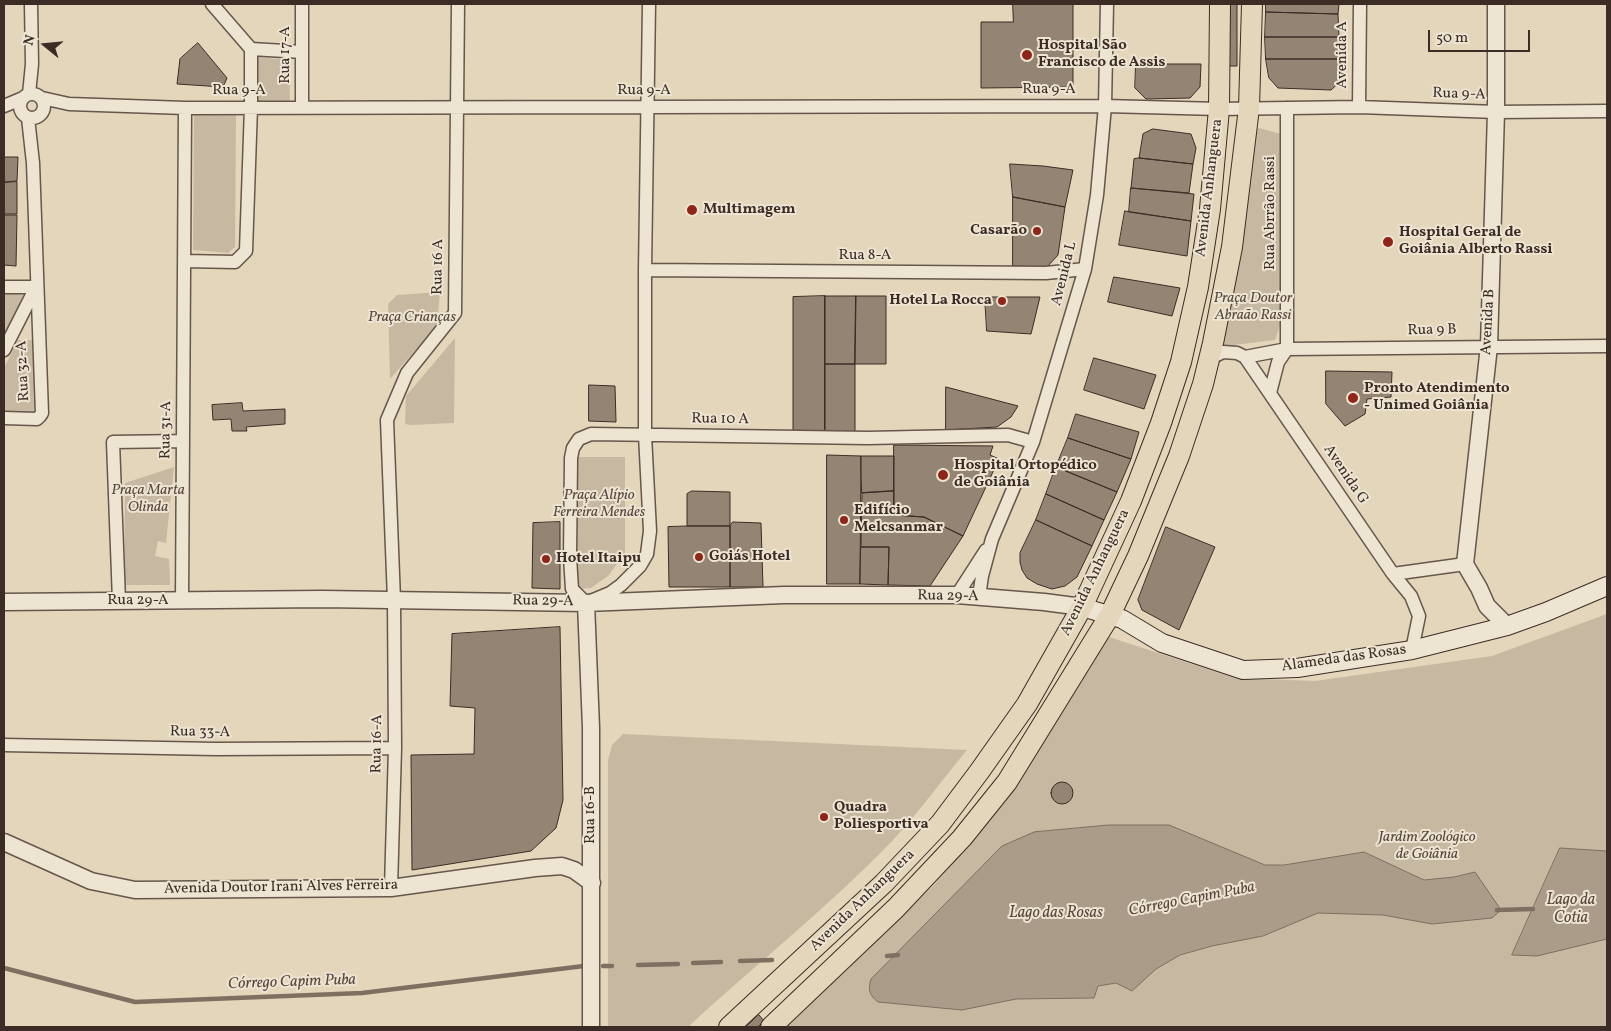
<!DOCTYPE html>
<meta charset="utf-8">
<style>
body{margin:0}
#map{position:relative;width:1611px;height:1031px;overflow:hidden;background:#e3d6ba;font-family:Vollkorn,serif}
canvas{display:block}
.frame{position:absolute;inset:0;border:5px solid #3c2c26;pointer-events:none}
.north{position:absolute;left:20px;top:20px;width:50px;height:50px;-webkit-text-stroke:4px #ede4d2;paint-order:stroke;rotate:287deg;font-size:14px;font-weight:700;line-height:20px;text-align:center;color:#3c2c26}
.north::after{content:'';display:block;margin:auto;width:18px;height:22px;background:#3c2c26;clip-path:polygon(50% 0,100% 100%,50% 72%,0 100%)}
.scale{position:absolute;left:1428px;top:30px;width:102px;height:22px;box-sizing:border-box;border:2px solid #3c2c26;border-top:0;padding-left:6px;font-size:15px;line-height:18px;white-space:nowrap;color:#3c2c26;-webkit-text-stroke:4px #ede4d2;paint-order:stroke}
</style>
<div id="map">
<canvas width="1611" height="1031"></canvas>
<div class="frame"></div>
<div class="north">N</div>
<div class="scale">50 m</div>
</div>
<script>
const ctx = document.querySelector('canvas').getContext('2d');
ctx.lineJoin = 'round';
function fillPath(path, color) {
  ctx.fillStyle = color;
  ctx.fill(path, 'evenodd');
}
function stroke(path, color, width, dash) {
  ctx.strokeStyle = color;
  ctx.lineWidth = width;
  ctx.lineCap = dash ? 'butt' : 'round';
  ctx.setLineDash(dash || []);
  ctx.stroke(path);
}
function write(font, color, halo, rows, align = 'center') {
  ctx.font = font + ' Vollkorn,serif';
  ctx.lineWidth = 4;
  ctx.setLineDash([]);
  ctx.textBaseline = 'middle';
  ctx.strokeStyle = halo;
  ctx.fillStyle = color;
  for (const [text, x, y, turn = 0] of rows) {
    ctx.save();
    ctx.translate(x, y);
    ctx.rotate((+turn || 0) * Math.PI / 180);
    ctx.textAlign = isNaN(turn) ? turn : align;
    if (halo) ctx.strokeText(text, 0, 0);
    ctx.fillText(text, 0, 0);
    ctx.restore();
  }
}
const green = new Path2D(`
 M258,57L289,60L290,103H256Z
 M194,115H236L235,247L228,253L193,250Z
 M1259,128L1285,135L1284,314L1275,340L1217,347L1250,135Z
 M23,292L19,313L4,339V293Z
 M440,292L437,326L390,379L388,304L397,295Z
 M455,338L454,423L411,425L405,424L406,396Z
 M18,340H33L35,412H4V368Z
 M574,457H625V553L608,576L591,588L573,589Z
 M174,467L166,543L158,541L155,556L169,559L170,585H124L125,483Z
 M1607,614V1027H783L831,984L934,885L1013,791L1109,637L1235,678L1315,681L1492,656Z
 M623,734L967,750C943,779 919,812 894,839C830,906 756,964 688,1027H608V760L612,745Z`);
const water = new Path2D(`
 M1109,825H1169L1265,865H1284L1364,852L1424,880L1454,877L1475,872L1501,910L1492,918L1432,924L1383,915L1318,913L1263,936L1212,946L1180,955L1156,969L1132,991L1116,983L1098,986L1094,998L1016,999L962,1010L878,1002C869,995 868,990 871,979L1002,846L1034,832Z
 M1560,848L1607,851V939L1537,956L1512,955Z`);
const stream = new Path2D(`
 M1497,910L1533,909
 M887,956L898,955
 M740,961L772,960
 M693,963L721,962
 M638,965L678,964
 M603,966H612
 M4,968L135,1002L362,993L584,966`);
const building = new Path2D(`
 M1013,4H1073V87L981,88V22H1013Z
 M1229,4H1237V66H1229Z
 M1266,4H1339L1338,14L1266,12Z
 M1266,12L1338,14L1339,37H1265Z
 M1265,37H1339L1342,59H1266Z
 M198,43L227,78L223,87L177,84L180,59Z
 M1266,59H1342L1343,79L1331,90L1278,88L1269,78Z
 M1136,64H1201L1200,87L1190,98L1146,99L1135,88Z
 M1153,129L1191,134L1196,148L1193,164L1139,158L1143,134Z
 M4,157H18L17,181L4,182Z
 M1139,158L1193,164L1189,193L1131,188L1134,159Z
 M1010,164L1043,166L1073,170L1065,207L1013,197Z
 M17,182V214H4V183Z
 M1131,188L1194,194L1191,221L1129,212Z
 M1013,197L1065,207L1058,255L1047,267L1013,266Z
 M1125,211L1191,221L1187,256L1119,245Z
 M4,215H17L16,266L4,265Z
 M1114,277L1180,288L1172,316L1108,302Z
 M825,296V432H793V297Z
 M825,296H856L855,364H825Z
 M856,296H886V364H855Z
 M985,297H1040L1031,334L987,331Z
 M1094,358L1156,375L1144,409L1084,390Z
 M825,364H855V432H825Z
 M1326,371L1392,372L1391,397L1367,399L1365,414L1345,426L1326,404Z
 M589,385L615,386L616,422L589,421Z
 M946,387L1018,406L1011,417L997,427L946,430Z
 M242,403L243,411L285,409V424L246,427L247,431H232L231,419L213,420L212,405Z
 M1076,414L1139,432L1131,459L1068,438Z
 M1068,438L1131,459L1117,492L1056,467Z
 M894,445L993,446L990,455L999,459L963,536L924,517L894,515Z
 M827,455L861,456L860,584H827Z
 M861,456H894V491L862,493Z
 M1056,467L1117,492L1104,520L1046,494Z
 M692,491L730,492V526H687V494Z
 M894,491V515L924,517L963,536L930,586L888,585L889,547H861L862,493Z
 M1046,494L1104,520L1092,546L1036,520Z
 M1036,520L1092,546L1077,577L1065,586L1052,589L1037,584L1027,578L1022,570L1020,562V553Z
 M560,522V589L532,588L533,523Z
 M733,522L761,523L763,587H730V526Z
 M687,526H730V587H669L668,527Z
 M1166,527L1215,547L1179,630L1142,610L1138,600Z
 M861,547H889L888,585L860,584Z
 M560,627L563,800L556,828L531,851L412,870L411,755L474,754L475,708L450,706L452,634Z
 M1051 793a11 11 0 1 1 22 0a11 11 0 1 1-22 0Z
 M759,1015L764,1021L758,1027H746Z`);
const minor = new Path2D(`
 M212,4L251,49L302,52
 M649,4L645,270V435L650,531L647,554L640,566L621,585L610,593L586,603L572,589L570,557L571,458L573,448L579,439L591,434L868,438L1008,435L1033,442
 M20 106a12 12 0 1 1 24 0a12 12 0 1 1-24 0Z
 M29,94L32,64L31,4
 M42,98L69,104L185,108L1105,106L1219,109L1359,107L1496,112L1607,111
 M4,106L23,98
 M302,107V4
 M1359,107L1360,4
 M1287,108V349
 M185,261L235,262L246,251L251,107V49
 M645,270L1046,273L1085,269
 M4,287H36
 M4,350L35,289
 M1245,357L1393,574L1465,564
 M1209,359L1223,352L1237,353L1245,357L1287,349L1607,346
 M1270,393L1278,362L1287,349
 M4,418L37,419L40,416L42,413L33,163L28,118
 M1393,574L1411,596L1419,616L1412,650
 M957,595L986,550
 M979,597L982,576L992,539L1033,442L1085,269L1097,195L1105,106L1107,4
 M182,600L185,108
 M119,601L113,442L183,441
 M4,745L216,749L395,748
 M391,888L395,748L394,600L387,420L407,373L455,313L458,4`);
const tertiary = new Path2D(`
 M1496,4V112L1489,346L1465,564L1479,588L1487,606L1507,626
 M4,602L323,599L586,603L784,595H957L1044,602L1082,607
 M586,603L591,728V1027
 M4,842L91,881L135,890L391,888L535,868L562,866L574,870L592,883`);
const secondary = new Path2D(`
 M1082,607L1122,619L1162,643L1243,670L1297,668L1412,650L1507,626L1546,612L1607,586`);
const primary = new Path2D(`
 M729,1027L884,883L940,824L979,772L1027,704L1082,607L1131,501L1161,423L1181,362L1198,287L1210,209L1219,109L1220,4
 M771,1027L896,908L962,838L1007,782L1110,615L1138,556L1179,456L1203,384L1213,343L1232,247L1249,108L1252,4`);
const markers = [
 [1027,55,6,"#8f2418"],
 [692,210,6,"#8f2418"],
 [1037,231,5,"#8f2418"],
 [1388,242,6,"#8f2418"],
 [1002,301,5,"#8f2418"],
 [1353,398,6,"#8f2418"],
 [943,475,6,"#8f2418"],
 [844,520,5,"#8f2418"],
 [699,557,5,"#8f2418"],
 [546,559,5,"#8f2418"],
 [824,817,5,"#8f2418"]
];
const poiNames = [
 ["Hospital São",1038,46],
 ["Francisco de Assis",1038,63],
 ["Multimagem",703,210],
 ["Casarão",1027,231,"right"],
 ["Hospital Geral de",1399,233],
 ["Goiânia Alberto Rassi",1399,250],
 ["Hotel La Rocca",992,301,"right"],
 ["Pronto Atendimento",1364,389],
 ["- Unimed Goiânia",1364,406],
 ["Hospital Ortopédico",954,466],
 ["de Goiânia",954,483],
 ["Edifício",854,511],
 ["Melcsanmar",854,528],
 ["Goiás Hotel",709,557],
 ["Hotel Itaipu",556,559],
 ["Quadra",834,808],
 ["Poliesportiva",834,825]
];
const streetNames = [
 ["Rua 17-A",286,55,-90],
 ["Avenida A",1343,55,-90],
 ["Rua 9-A",1049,90],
 ["Rua 9-A",239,91],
 ["Rua 9-A",644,91],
 ["Rua 9-A",1459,95,2],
 ["Avenida Anhanguera",1210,188,-83],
 ["Rua Abrrão Rassi",1271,213,-90],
 ["Rua 8-A",865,256],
 ["Rua 16 A",439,267,-89],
 ["Avenida L",1065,274,-76],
 ["Avenida B",1489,322,-87],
 ["Rua 9 B",1432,331,-1],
 ["Rua 32-A",24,371,-93],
 ["Rua 10 A",720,420,1],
 ["Rua 31-A",167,430,-89],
 ["Avenida G",1345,475,56],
 ["Avenida Anhanguera",1096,573,-64],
 ["Rua 29-A",948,597,1],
 ["Rua 29-A",138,601],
 ["Rua 29-A",543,602,1],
 ["Alameda das Rosas",1344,659,-8],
 ["Rua 33-A",200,733,1],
 ["Rua 16-A",378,744,-89],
 ["Rua 16-B",591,815,-90],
 ["Avenida Doutor Irani Alves Ferreira",281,888,-1],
 ["Avenida Anhanguera",863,901,-44]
];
const parkNames = [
 ["Praça Doutor",1253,299],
 ["Abraão Rassi",1253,316],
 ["Praça Crianças",412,318],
 ["Praça Marta",148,491],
 ["Olinda",148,508],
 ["Praça Alípio",599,496],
 ["Ferreira Mendes",599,513],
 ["Jardim Zoológico",1427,838],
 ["de Goiânia",1427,855]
];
const waterNames = [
 ["Córrego Capim Puba",1192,900,-11],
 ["Lago da",1571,901],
 ["Cotia",1571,919],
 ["Lago das Rosas",1056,914],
 ["Córrego Capim Puba",292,983,-2]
];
fillPath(green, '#c7b9a1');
fillPath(water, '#aa9c88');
stroke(water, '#7e6f61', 1);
stroke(stream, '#7e6f61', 4.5);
fillPath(building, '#938473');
stroke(building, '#3c2c26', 1);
stroke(minor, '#66564b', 15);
stroke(tertiary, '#66564b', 19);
stroke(secondary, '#3c2c26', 20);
stroke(primary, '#3c2c26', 22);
stroke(minor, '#ede4d2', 12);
stroke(tertiary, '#ede4d2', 16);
stroke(secondary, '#ede4d2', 18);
stroke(primary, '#e3d6ba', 20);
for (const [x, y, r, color] of markers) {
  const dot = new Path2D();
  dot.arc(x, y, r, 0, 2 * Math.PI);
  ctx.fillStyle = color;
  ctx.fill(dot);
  stroke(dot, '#ede4d2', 2);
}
write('bold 15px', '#3c2c26', '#ede4d2', poiNames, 'left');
write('15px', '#3c2c26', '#ede4d2', streetNames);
write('italic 15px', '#58483f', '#ede4d2', parkNames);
write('italic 16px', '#58483e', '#ede4d2', waterNames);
</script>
